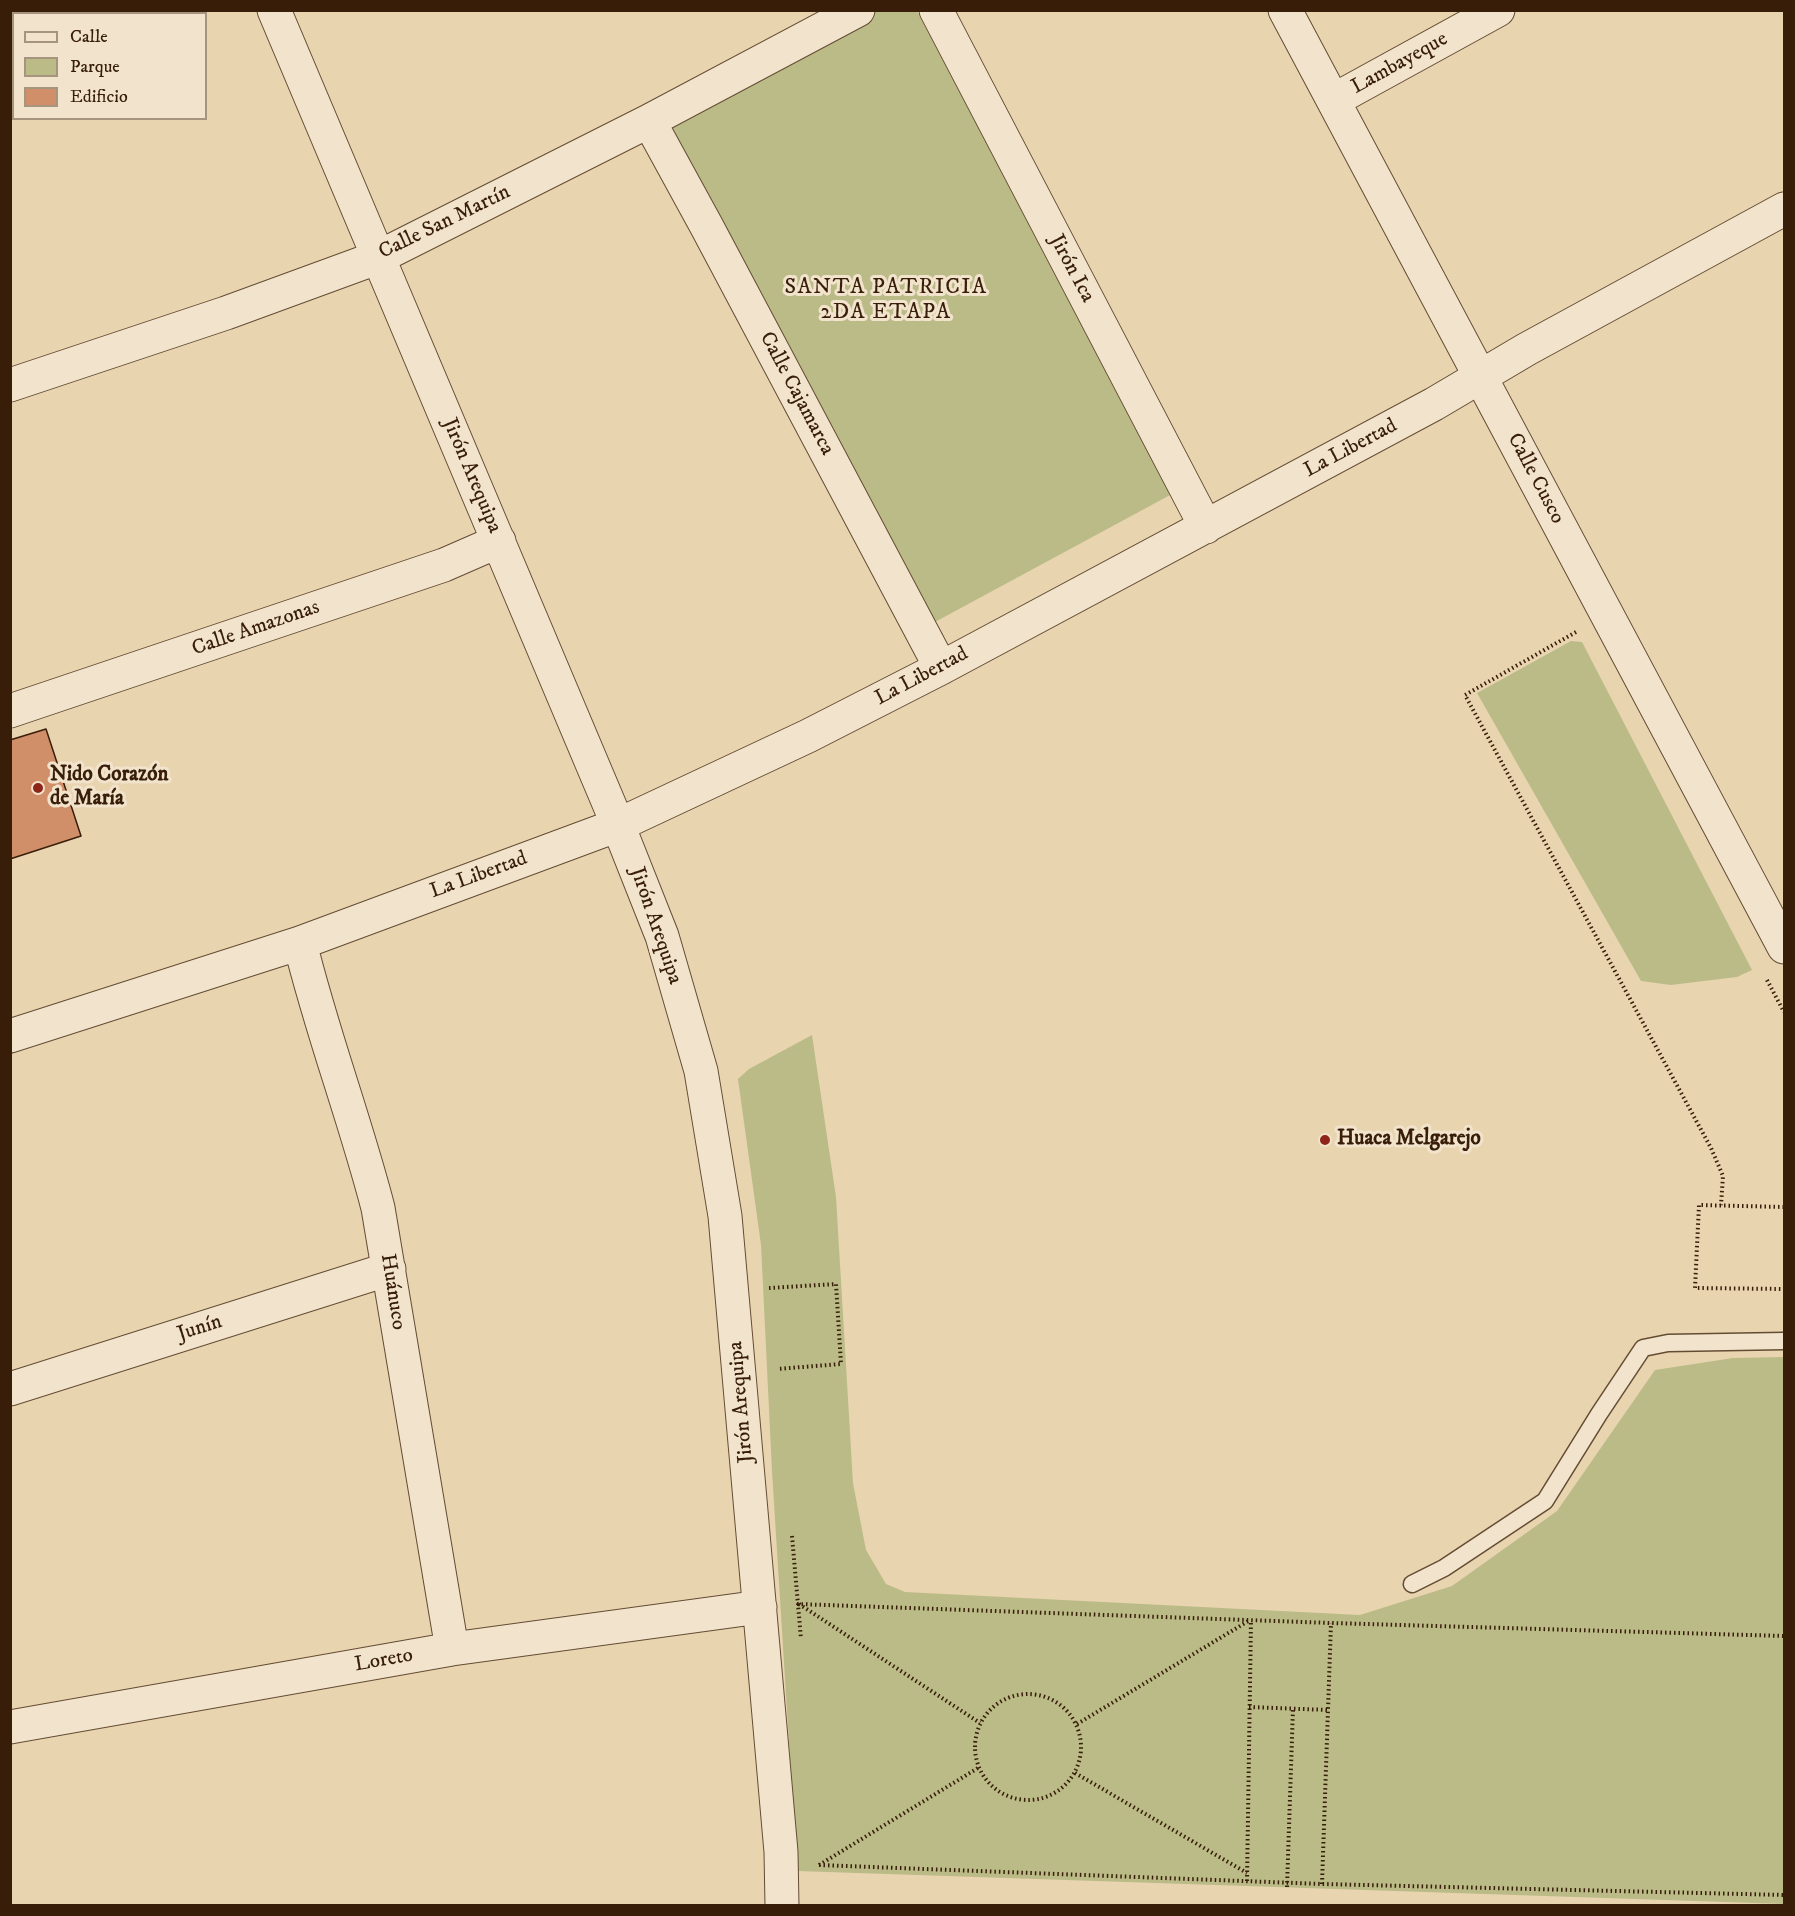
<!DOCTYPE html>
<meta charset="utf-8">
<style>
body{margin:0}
#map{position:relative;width:1795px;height:1916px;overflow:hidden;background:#e9d4b0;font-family:"IM FELL DW Pica",serif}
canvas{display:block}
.frame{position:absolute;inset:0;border:12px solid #381e09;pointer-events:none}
.legend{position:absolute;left:12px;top:12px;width:195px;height:108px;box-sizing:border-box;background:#f1e3cc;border:2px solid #a7947e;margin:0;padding:8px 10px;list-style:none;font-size:18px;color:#381e09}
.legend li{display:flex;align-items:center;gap:12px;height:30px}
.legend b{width:30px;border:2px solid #a7947e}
</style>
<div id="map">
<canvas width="1795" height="1916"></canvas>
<div class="frame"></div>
<ul class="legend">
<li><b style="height:8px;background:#f1e3cc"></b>Calle</li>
<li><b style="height:16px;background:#bb8"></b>Parque</li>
<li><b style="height:16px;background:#d18f69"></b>Edificio</li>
</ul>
</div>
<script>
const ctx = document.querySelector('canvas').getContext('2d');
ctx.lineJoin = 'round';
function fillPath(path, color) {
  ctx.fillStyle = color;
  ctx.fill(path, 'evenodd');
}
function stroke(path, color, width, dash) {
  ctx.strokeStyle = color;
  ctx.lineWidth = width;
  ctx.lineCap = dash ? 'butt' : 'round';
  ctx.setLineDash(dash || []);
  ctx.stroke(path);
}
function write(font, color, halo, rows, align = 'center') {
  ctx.font = font + ' "IM FELL DW Pica",serif';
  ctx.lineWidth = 6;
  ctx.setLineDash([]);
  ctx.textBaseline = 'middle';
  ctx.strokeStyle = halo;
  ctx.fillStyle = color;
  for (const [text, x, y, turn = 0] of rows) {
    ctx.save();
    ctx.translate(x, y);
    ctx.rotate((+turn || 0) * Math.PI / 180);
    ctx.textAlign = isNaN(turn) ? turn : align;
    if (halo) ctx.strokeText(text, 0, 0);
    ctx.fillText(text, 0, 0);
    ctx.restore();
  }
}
const green = new Path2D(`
 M876,11H917L1172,494L935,622L667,126Z
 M1571,641L1582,642L1752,970L1737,977L1671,985L1641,981L1477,693Z
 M812,1035L836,1197L853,1483L866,1550L886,1584L905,1592L1360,1615L1452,1586L1557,1511L1655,1370L1733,1358L1784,1357V1904L797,1871L772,1471L761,1245L738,1079L749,1069Z`);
const building = new Path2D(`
 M46,729L81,836L10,859V740Z`);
const path = new Path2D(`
 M1576,632L1465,695L1711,1148L1723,1176L1721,1205
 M1767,980L1784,1012
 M1784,1207L1699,1205L1695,1288L1784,1289
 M769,1288L836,1284L841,1364L777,1369
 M792,1536L801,1639
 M797,1604L1331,1623L1784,1636
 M799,1604L980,1723
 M975 1747a53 53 0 1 1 106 0a53 53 0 1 1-106 0Z
 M1249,1707L1328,1710
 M1077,1724L1250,1620
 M1075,1773L1247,1873
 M819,1865L1322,1884L1784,1895
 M819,1865L978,1768
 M1247,1881L1251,1620
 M1322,1884L1331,1623
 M1287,1887L1293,1708`);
const lane = new Path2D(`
 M1412,1584L1444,1568L1545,1501L1599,1414L1643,1348L1668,1343L1784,1341`);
const street = new Path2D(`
 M274,10L618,825L662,936L701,1071L725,1216L781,1852L782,1906
 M936,10L1206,527
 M1285,10L1784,947
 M130,14L139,10
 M10,53L14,52
 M1334,100L1498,10
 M649,121L707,227L941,668
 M10,385L226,313L379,257L649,121L858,10
 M10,711L444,565L499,541
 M300,943C322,1033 355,1119 378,1208L452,1649
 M10,1036L300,943L618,825L808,736L941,668L1434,404L1527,349L1784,209
 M10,1389L389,1269
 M10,1727L452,1649L760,1607`);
const markers = [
 [38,788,6,"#8f2418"],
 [1325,1140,6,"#8f2418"]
];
const streetNames = [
 ["Lambayeque",1400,64,-29],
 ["Calle San Martín",445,223,-26],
 ["Jirón Ica",1071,269,62],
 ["Calle Cajamarca",796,394,62],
 ["La Libertad",1351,449,-28],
 ["Jirón Arequipa",471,476,67],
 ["Calle Cusco",1535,479,62],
 ["Calle Amazonas",256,629,-19],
 ["La Libertad",922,677,-28],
 ["La Libertad",479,876,-20],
 ["Jirón Arequipa",655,926,71],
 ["Huánuco",392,1292,81],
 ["Junín",200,1329,-18],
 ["Jirón Arequipa",742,1402,-95],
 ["Loreto",384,1661,-10]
];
const poiNames = [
 ["Nido Corazón",50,776],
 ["de María",50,800],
 ["Huaca Melgarejo",1337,1140]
];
const neighbourhoodNames = [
 ["SANTA PATRICIA",886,288],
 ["2DA ETAPA",886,313]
];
fillPath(green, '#bb8');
fillPath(building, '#d18f69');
stroke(building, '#381e09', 1.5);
stroke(lane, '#644c33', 19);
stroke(street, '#644c33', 35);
stroke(path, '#381e09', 4, [1.5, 3]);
stroke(lane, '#f1e3cc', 16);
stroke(street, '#f1e3cc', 33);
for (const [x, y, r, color] of markers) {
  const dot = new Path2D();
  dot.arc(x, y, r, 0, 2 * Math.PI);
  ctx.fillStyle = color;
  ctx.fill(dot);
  stroke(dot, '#f1e3cc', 2);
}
write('21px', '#381e09', '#f1e3cc', streetNames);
write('bold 21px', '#381e09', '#f1e3cc', poiNames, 'left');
ctx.letterSpacing = '1.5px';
write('22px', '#381e09', '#f1e3cc', neighbourhoodNames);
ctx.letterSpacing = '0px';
</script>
